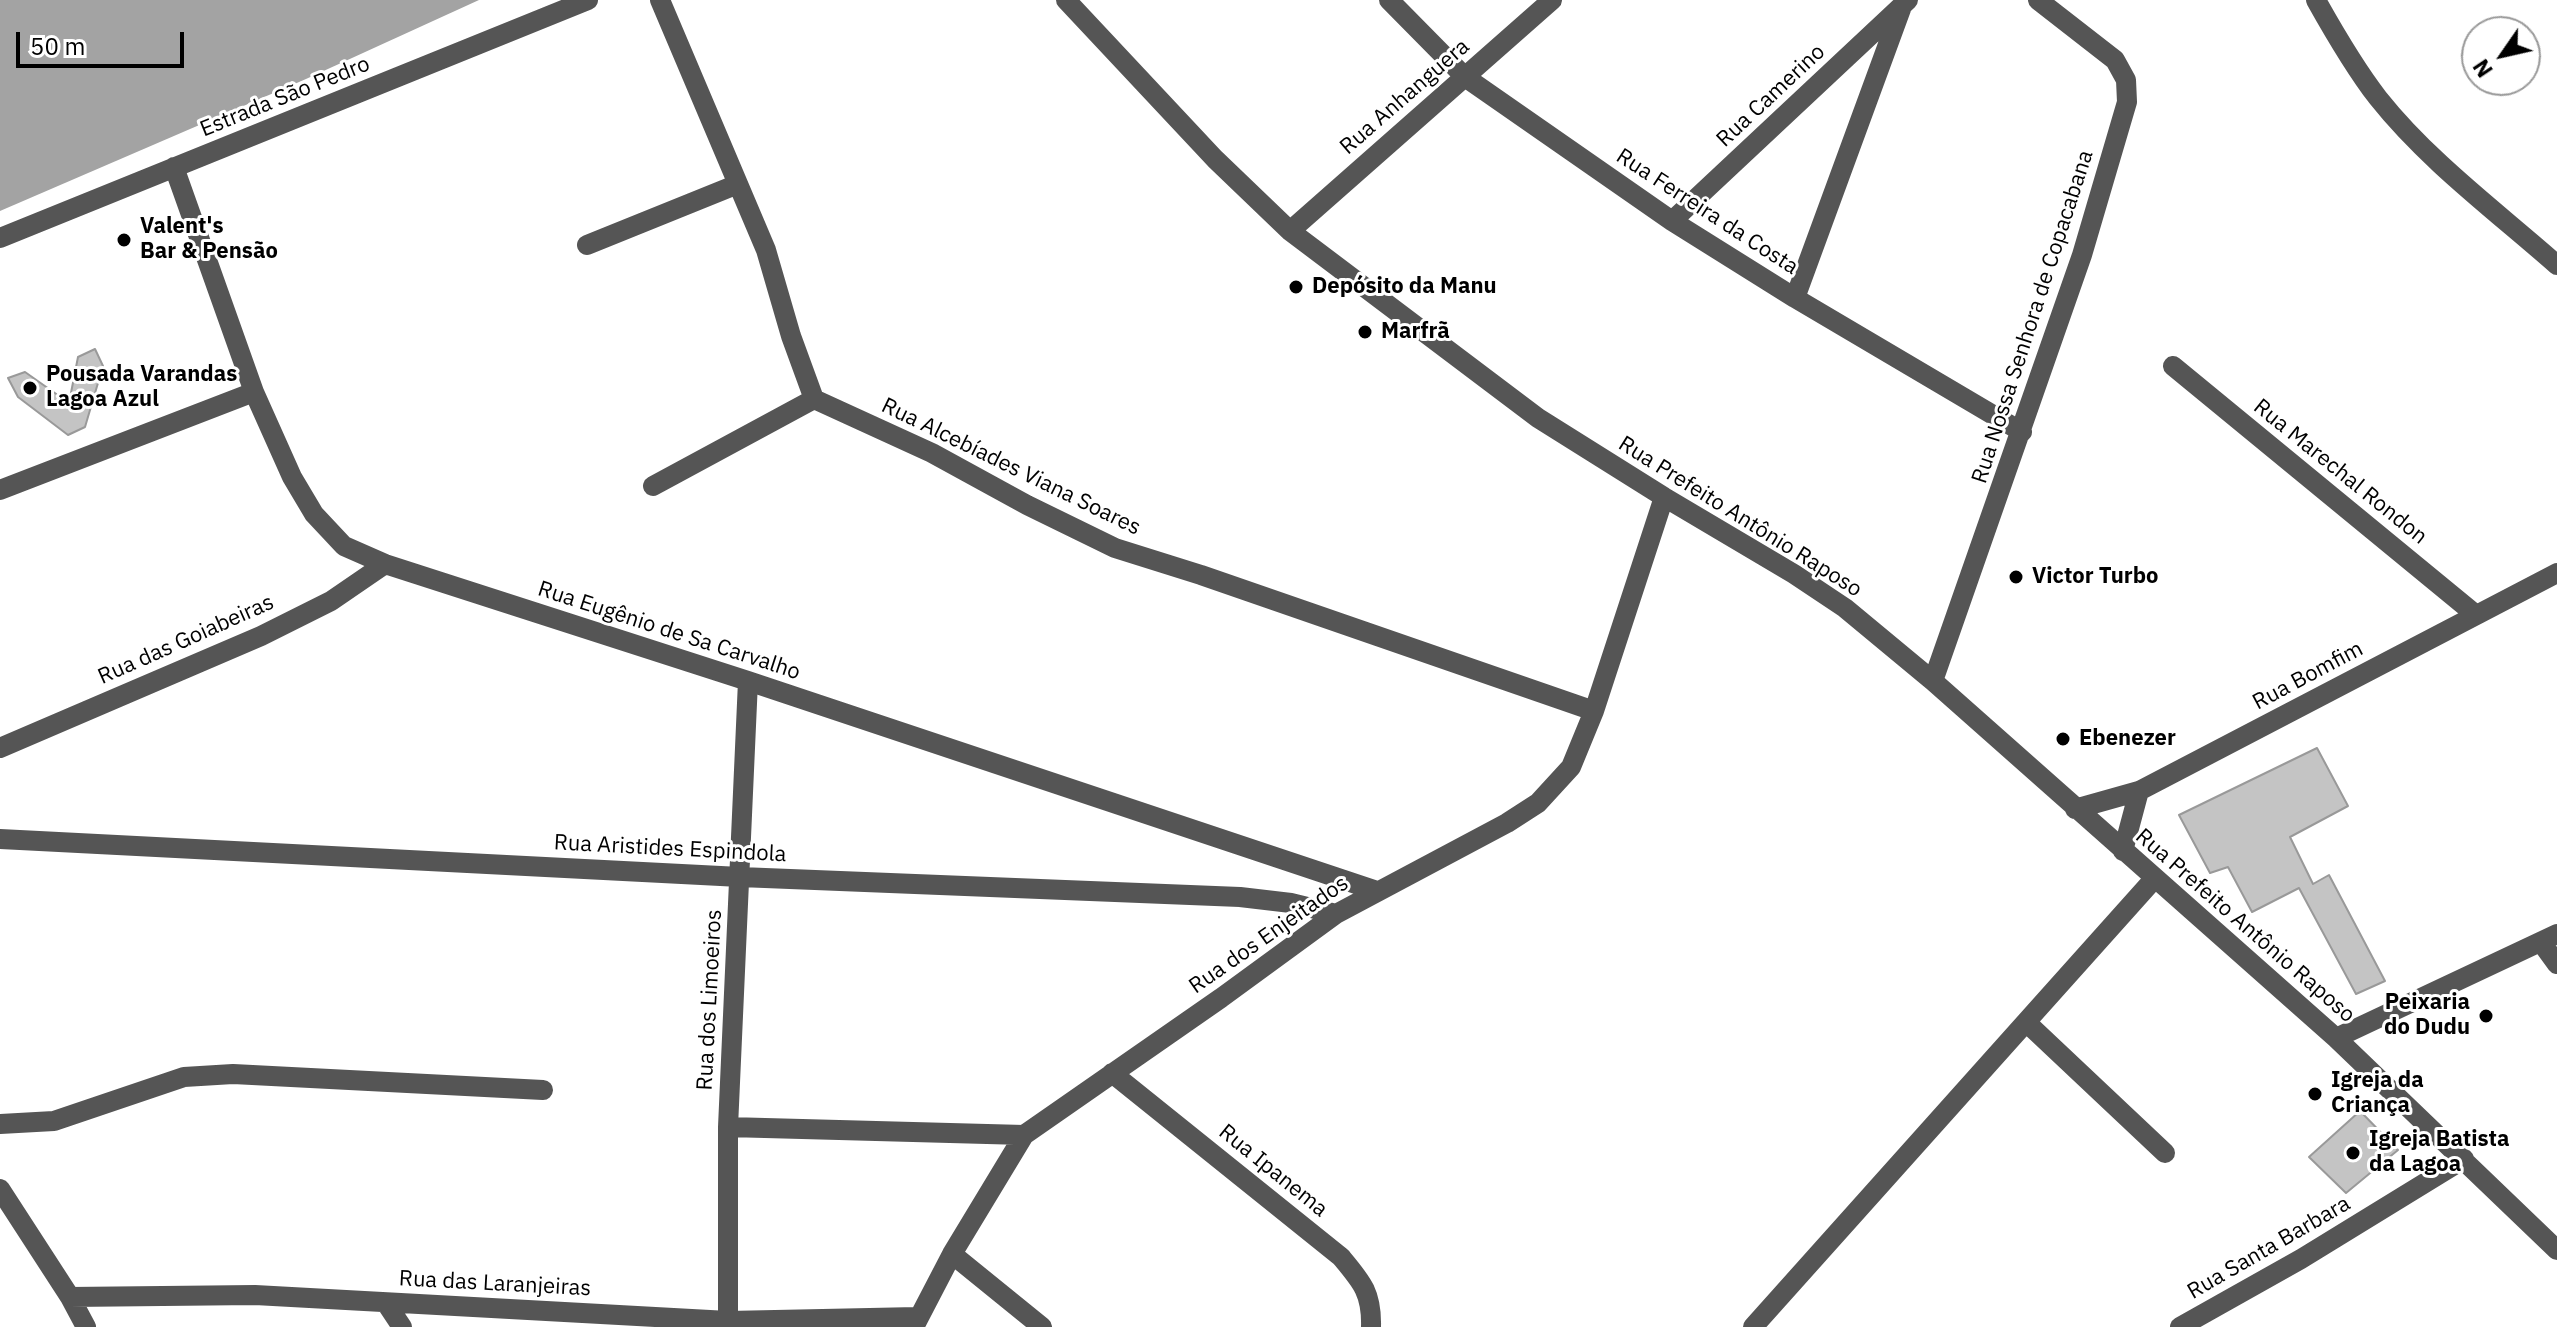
<!DOCTYPE html>
<meta charset="utf-8">
<style>
body{margin:0}
#map{position:relative;width:2557px;height:1327px;overflow:hidden;background:#fff;font-family:"IBM Plex Sans",sans-serif}
canvas{display:block}
.north{position:absolute;left:2461px;top:16px;width:80px;height:80px;box-sizing:border-box;background:#fff;border:2px solid #999;border-radius:50%;rotate:236deg;font-size:22px;font-weight:700;line-height:32px;text-align:center;color:#000}
.north::after{content:'';display:block;margin:auto;width:28px;height:36px;background:#000;clip-path:polygon(50% 0,100% 100%,50% 72%,0 100%)}
.scale{position:absolute;left:16px;top:32px;width:168px;height:36px;box-sizing:border-box;border:4px solid #000;border-top:0;padding-left:10px;font-size:24px;line-height:28px;white-space:nowrap;color:#000;-webkit-text-stroke:6px #fff;paint-order:stroke}
</style>
<div id="map">
<canvas width="2557" height="1327"></canvas>
<div class="north">N</div>
<div class="scale">50 m</div>
</div>
<script>
const ctx = document.querySelector('canvas').getContext('2d');
ctx.lineJoin = 'round';
function fillPath(path, color) {
  ctx.fillStyle = color;
  ctx.fill(path, 'evenodd');
}
function stroke(path, color, width, dash) {
  ctx.strokeStyle = color;
  ctx.lineWidth = width;
  ctx.lineCap = dash ? 'butt' : 'round';
  ctx.setLineDash(dash || []);
  ctx.stroke(path);
}
function write(font, color, halo, rows, align = 'center') {
  ctx.font = font + ' "IBM Plex Sans",sans-serif';
  ctx.lineWidth = 6;
  ctx.setLineDash([]);
  ctx.textBaseline = 'middle';
  ctx.strokeStyle = halo;
  ctx.fillStyle = color;
  for (const [text, x, y, turn = 0] of rows) {
    ctx.save();
    ctx.translate(x, y);
    ctx.rotate((+turn || 0) * Math.PI / 180);
    ctx.textAlign = isNaN(turn) ? turn : align;
    if (halo) ctx.strokeText(text, 0, 0);
    ctx.fillText(text, 0, 0);
    ctx.restore();
  }
}
const water = new Path2D(`
 M0,0H479L306,79L0,211Z`);
const building = new Path2D(`
 M95,349L103,366L85,427L68,435L18,397L8,378L25,372L69,403L78,357Z
 M2317,748L2348,806L2290,837L2313,884L2329,875L2385,981L2356,994L2299,888L2252,912L2228,867L2210,873L2179,815Z
 M2360,1111L2398,1150L2346,1193L2309,1157Z`);
const minor = new Path2D(`
 M660,0L766,250L791,336L814,399L932,453L1027,505L1115,548L1201,575L1594,711
 M1066,0L1215,159L1290,231L1538,418L1664,497L1794,574L1845,608L1933,681L2336,1038L2557,1250
 M1389,0L1465,77L1672,221L1795,298L2022,432
 M2316,0C2335,34 2354,67 2378,98C2428,161 2497,212 2557,265
 M174,167L254,392L292,477L314,514L344,546L385,564L748,681L1377,891
 M1672,221L1908,0
 M1290,231L1552,0
 M0,238L588,0
 M587,245L738,184
 M1795,298L1901,9
 M2173,366L2476,615
 M653,486L814,399
 M0,490L254,392
 M1933,681L2082,255L2127,102L2126,80L2115,60L2038,0
 M0,748L261,636L331,601L385,564
 M2075,809L2139,791L2557,573
 M0,839L740,877L1240,897L1291,903L1336,914
 M2123,851L2139,791
 M2541,942L2557,964
 M2026,1022L2165,1153
 M2336,1038L2557,934
 M1112,1073L1341,1257C1362,1282 1372,1293 1371,1327
 M0,1124L54,1121L184,1077L233,1074L543,1090
 M728,1127L1024,1135
 M0,1189L70,1297L86,1327
 M952,1254L1042,1327
 M70,1297L255,1295L728,1321L917,1317
 M386,1303L402,1327
 M728,1321V1127L748,681
 M914,1327L952,1254L1024,1135L1221,998L1336,914L1507,823L1538,803L1571,767L1594,711L1664,497
 M1753,1327L2154,879
 M2180,1327L2301,1259L2464,1159`);
const markers = [
 [124,240,8,"#000"],
 [1296,287,8,"#000"],
 [1365,332,8,"#000"],
 [30,388,8,"#000"],
 [2016,577,8,"#000"],
 [2063,739,8,"#000"],
 [2486,1016,8,"#000"],
 [2315,1094,8,"#000"],
 [2353,1153,8,"#000"]
];
const streetNames = [
 ["Rua Camerino",1771,96,-43],
 ["Estrada São Pedro",285,97,-22],
 ["Rua Anhanguera",1405,97,-41],
 ["Rua Ferreira da Costa",1707,212,33],
 ["Rua Nossa Senhora de Copacabana",2033,317,-72],
 ["Rua Alcebíades Viana Soares",1011,467,26],
 ["Rua Marechal Rondon",2340,472,39],
 ["Rua Prefeito Antônio Raposo",1740,517,32],
 ["Rua Eugênio de Sa Carvalho",669,631,18],
 ["Rua das Goiabeiras",186,640,-24],
 ["Rua Bomfim",2308,676,-28],
 ["Rua Aristides Espindola",670,849,3],
 ["Rua Prefeito Antônio Raposo",2245,926,41],
 ["Rua dos Enjeitados",1269,935,-35],
 ["Rua dos Limoeiros",710,1000,-87],
 ["Rua Ipanema",1273,1171,39],
 ["Rua Santa Barbara",2269,1248,-30],
 ["Rua das Laranjeiras",495,1284,3]
];
const poiNames = [
 ["Valent's",140,227],
 ["Bar & Pensão",140,252],
 ["Depósito da Manu",1312,287],
 ["Marfrã",1381,332],
 ["Pousada Varandas",46,375],
 ["Lagoa Azul",46,400],
 ["Victor Turbo",2032,577],
 ["Ebenezer",2079,739],
 ["Peixaria",2470,1003,"right"],
 ["do Dudu",2470,1028,"right"],
 ["Igreja da",2331,1081],
 ["Criança",2331,1106],
 ["Igreja Batista",2369,1140],
 ["da Lagoa",2369,1165]
];
fillPath(water, '#a3a3a3');
fillPath(building, '#c4c4c4');
stroke(building, '#999', 2);
stroke(minor, '#555', 20);
for (const [x, y, r, color] of markers) {
  const dot = new Path2D();
  dot.arc(x, y, r, 0, 2 * Math.PI);
  ctx.fillStyle = color;
  ctx.fill(dot);
  stroke(dot, '#fff', 3);
}
write('22px', '#000', '#fff', streetNames);
write('bold 22px', '#000', '#fff', poiNames, 'left');
</script>
